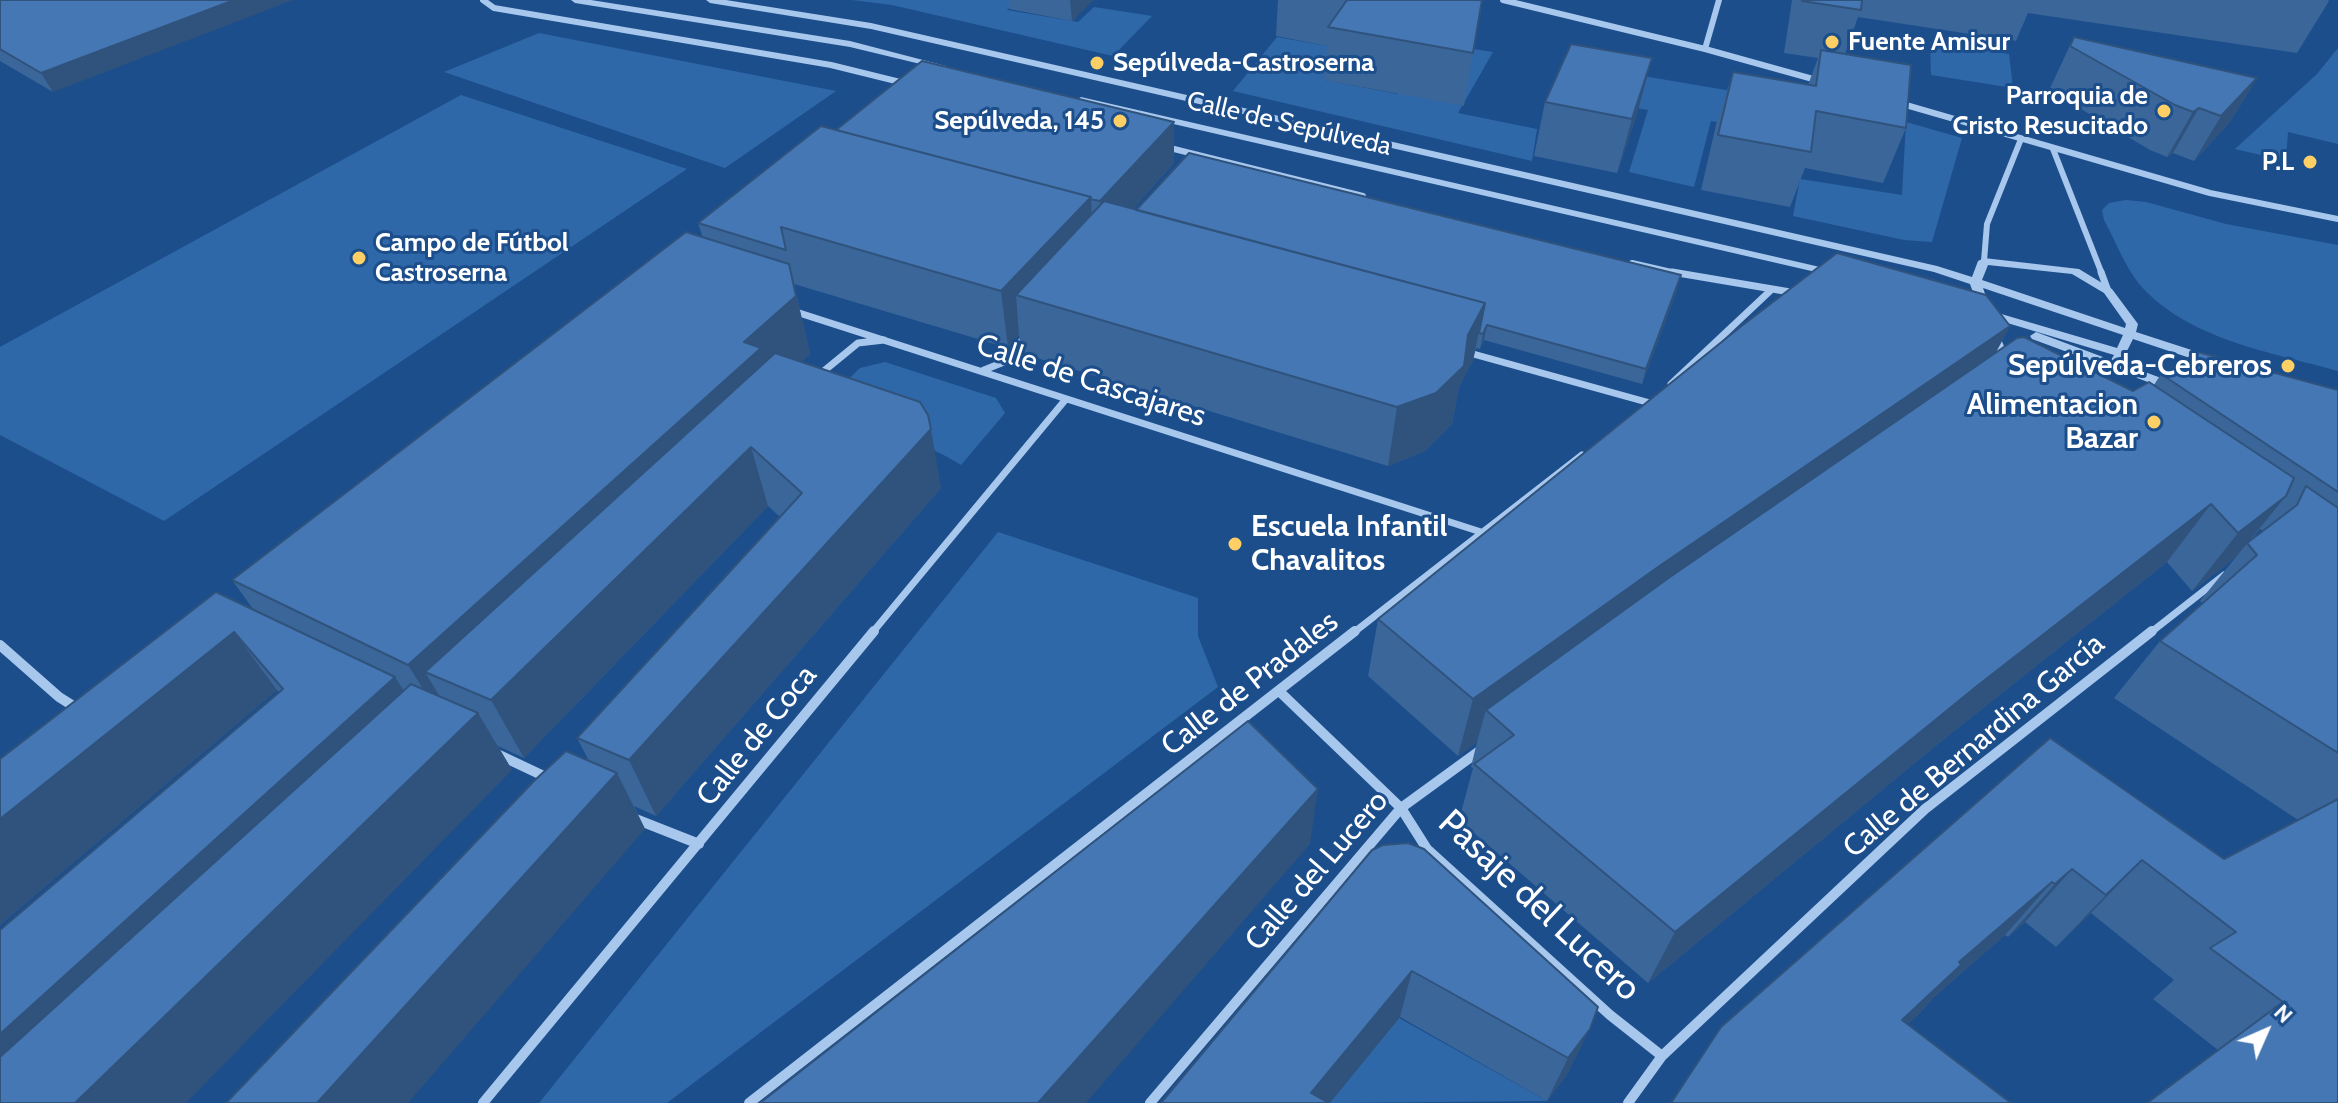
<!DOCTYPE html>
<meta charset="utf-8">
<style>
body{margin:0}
#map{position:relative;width:2338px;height:1103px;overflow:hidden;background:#1c4e8b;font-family:Cabin,sans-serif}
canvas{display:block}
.north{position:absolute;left:2226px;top:991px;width:80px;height:80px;-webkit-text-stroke:6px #1c4e8b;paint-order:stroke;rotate:45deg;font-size:22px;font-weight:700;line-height:32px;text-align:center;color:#fff}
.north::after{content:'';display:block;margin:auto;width:28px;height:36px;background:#fff;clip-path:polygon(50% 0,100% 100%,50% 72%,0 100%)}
</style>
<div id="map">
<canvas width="2338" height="1103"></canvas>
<div class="north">N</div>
</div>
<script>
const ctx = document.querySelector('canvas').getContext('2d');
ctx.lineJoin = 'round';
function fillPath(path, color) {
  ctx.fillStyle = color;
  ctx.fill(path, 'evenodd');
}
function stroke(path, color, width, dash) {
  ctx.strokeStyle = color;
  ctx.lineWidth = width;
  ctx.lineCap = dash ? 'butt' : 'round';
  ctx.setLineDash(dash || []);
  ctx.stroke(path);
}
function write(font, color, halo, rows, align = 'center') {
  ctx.font = font + ' Cabin,sans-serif';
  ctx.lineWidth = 6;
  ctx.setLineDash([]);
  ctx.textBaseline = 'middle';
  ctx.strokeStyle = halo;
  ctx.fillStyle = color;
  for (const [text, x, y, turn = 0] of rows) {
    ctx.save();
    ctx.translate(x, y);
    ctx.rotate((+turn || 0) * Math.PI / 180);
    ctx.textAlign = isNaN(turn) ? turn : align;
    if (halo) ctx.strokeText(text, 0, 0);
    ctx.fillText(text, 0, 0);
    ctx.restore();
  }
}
const green = new Path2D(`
 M852,0H1016L1007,10L1078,22L1094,7L1152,16L1113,56L892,5Z
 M539,33L836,91L725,168L444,72Z
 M1277,37L1344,49L1325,80L1397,94L1435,43L1493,52L1458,113L1537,129L1532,161L1233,91Z
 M1930,42L2009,54L2013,88L1931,75Z
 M2338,48V144L2288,132L2286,161L2235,149L2317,74Z
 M1579,65L1784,100L1778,132L1711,121L1694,187L1629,172L1648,110L1568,96Z
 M461,95L687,169L164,521L0,435V347Z
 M1906,122L1962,138L1932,242L1904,240L1793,216L1800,179L1902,195Z
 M2126,200L2146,202L2226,224L2338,245V371C2271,352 2189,340 2140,285C2125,267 2115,240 2104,220L2102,210L2109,203Z
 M885,362L996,398L1005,413L961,465C921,440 860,419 814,413L860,368Z
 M998,532L1198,598V636L1218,687L667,1103H539Z
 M1399,1018L1547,1101L1329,1103Z`);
const minorFar2 = new Path2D(`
 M483,0L494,8L831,65L904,83
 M1503,0L1705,49L1820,81
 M1705,49L1719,0
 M1899,103L2210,193L2338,219
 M1166,147L1363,196
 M2053,149L2102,274
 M1984,261L1987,224L2021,139
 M1632,263L1680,274`);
const minorFar1 = new Path2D(`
 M1672,272L1796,293
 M2101,272L2108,291
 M793,311L1481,532
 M1466,352L1650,403
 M984,370L1004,362L1025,337
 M819,375L858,343L884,340
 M1671,384L1770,291
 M872,633L1066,399
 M1353,633L1582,455
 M2150,633L2224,575`);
const minor = new Path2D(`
 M0,645L59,697L78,709
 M1280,692L1401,808L1427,849L1610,1015L1662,1056
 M495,753L548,778
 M633,818L699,844
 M483,1103L874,631
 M749,1103L1355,631
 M1150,1103L1401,808L1482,749
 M1628,1103L1662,1056L1925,809L2152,631`);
const tertiary = new Path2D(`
 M571,0H591L850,41L946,66L941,69L850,47L575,3Z
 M706,0H726L871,23L1937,266L1972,277L1978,261L1984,258L2079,269L2112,289L2138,324L2136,332L2213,357L2215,360L2213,363H2205L2133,339L2121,363L2177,384L2179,387L2177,390H2169L2116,370C2099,382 2078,386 2057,385C1990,384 1989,334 1970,284L1934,272L871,29L710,3ZM1988,265L2072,274L2104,293L2126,324L2125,328L1982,280ZM1983,288L2123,335L2117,348L1991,311ZM1994,319L2114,355L2111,360L2036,332L2030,336L2032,339L2105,366C2084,380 2042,385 2021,369C2006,358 2000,336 1994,319Z
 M1081,97L1833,270L1839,273L1833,276L1078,102L1076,100Z`);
const wall = new Path2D(`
 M0,0L53,92L0,61Z
 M1009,0H1093L1072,21L1009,9Z
 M1278,0H1482L1464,106L1324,80L1327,46L1276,36Z
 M1792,0H2328L2329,1L2297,53L2028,13L2016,41L1858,17L1845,54L1906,128L1883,183L1805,168L1790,207L1701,190L1716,125L1733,72L1808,85L1818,58L1784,53Z
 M2074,37L2257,78L2230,122L2194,161L2173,153L2167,157L2150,150L2049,90Z
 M1545,102L1638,111L1617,173L1534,156Z
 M836,130L1174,163L1133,209L1677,290L1642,384L1484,340L1480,349L1476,348L1473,360L1459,387L1452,424L1425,451L1388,466L1021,353L1019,335L1008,348L794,284L810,354L801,362L941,488L656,816L634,806L645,829L589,761L577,738L780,517L768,506L524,758L498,746L512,770L279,692L277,690L0,925V759L253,609L232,580L703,238L698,223Z
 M2010,326L1996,352L2133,391L2154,385L2161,374L2338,390V1103L2218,1050L2153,999L2174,980L2091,913L2056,947L2025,922L2008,937L2005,935L1934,997L1917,1016L1671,1103L2050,738L2224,859L2298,820L2114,698L2160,641L2202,603L2200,601L2236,557L2192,591L2167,562L1939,743L1648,983L1459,820L1473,768L1471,767L1477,742L1458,756L1368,676L1378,619ZM2260,529L2263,531L2250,541Z
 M1383,845L1598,1007L1568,1073L1547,1101L1400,1017Z`);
const shadedWall = new Path2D(`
 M234,0H293L53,92L41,73Z
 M1070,0H1093L1072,21Z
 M1652,58L1638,111L1617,173L1632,119Z
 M2257,78L2230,122L2194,161L2221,116Z
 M2199,108L2173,153L2167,157L2193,112Z
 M1174,122V163L1102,244L1100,201Z
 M1091,197L1093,254L1016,295L1019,335L1008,348L1001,291Z
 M789,264L810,354L772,389L425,672L451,715L444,722L408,665L744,342Z
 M1681,275L1677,290L1642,384L1646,369Z
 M1485,303L1473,360L1459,387L1452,424L1425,451L1388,466L1397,407L1468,335Z
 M1487,325L1484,340L1480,349L1483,334Z
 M2010,326L1979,384L1486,710L1477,742L1458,756L1473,699L1658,567Z
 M931,429L941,488L656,816L629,760Z
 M751,447L768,506L524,758L491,700Z
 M2286,496L2236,557L2192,591L2238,533Z
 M2211,504L2167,562L1939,743L1648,983L1675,932L1977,686Z
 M234,632L277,690L0,925V819Z
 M395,677L432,734L0,1071V1034Z
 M478,713L512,770L186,1103H75Z
 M617,773L645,829L408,1103H317Z
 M1318,789L1310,844L1086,1103H1038Z
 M2142,860L2091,913L2056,947L2106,895Z
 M2072,869L2025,922L2008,937L2055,884Z
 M2052,882L2005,935L1934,997L1917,1016L1860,1069L1902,1020L1959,962Z
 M1412,971L1400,1017L1330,1103L1311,1093Z
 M1590,1029L1568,1073L1547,1101L1568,1058Z`);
const building = new Path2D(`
 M0,0H234L41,73L0,49Z
 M1347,0H1482L1473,53L1328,27Z
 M1802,0H1862L1861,10L1802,1Z
 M2074,37L2257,78L2221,116L2199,108L2193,112L2175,105L2070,46Z
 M1571,44L1652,58L1632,119L1545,102Z
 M1821,50L1911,65L1906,128L1816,111L1811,152L1718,135L1733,72L1816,86Z
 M922,61L1174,122L1100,201L1089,199L1091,197L836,130Z
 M821,126L1091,197L1001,291L781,227L786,250L698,223Z
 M1189,153L1681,275L1646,369L1487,325L1483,334L1479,333L1485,303L1136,210Z
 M1104,201L1485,303L1468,335L1464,366L1436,393L1397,407L1016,295Z
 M686,232L789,264L796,296L744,342L761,348L408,665L232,580Z
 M1837,253L1986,295L2010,326L1658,567L1473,699L1378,619L1739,328Z
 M2024,337L2133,391L2149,382L2294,478L2286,496L2238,533L2211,504L1977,686L1675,932L1474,764L1514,735L1486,710L1670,577L2017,338Z
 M2198,352L2338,390V492L2161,374Z
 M775,353L920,402L928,415L931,429L629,760L577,738L802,493L751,447L491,700L425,672Z
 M2306,486L2338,508V753L2160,641L2257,555L2247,543L2297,505Z
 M216,592L395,677L0,1034V930L283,689L234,632L0,819V759Z
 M411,684L478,713L75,1103H0V1057Z
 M1248,721L1318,789L1038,1103H760Z
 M2050,738L2224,859L2338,799V1103H2147L2283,1002L2210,948L2236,932L2142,860L2106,895L2072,869L2055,884L2052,882L1959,962L1961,965L1902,1020L2011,1103H1671L1721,1027Z
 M566,751L617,773L317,1103H226L534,781Z
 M1408,843L1424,849L1598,1007L1590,1029L1568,1058L1412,971L1311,1093L1329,1103H1161L1372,850L1383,845Z`);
const markers = [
 [1832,42,8,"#fdcf65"],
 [1097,63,8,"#fdcf65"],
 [2164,111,8,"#fdcf65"],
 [1120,121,8,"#fdcf65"],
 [2310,162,8,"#fdcf65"],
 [359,258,8,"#fdcf65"],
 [2288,366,8,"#fdcf65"],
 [2154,422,8,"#fdcf65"],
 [1235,544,8,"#fdcf65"]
];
const farPoinames = [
 ["Fuente Amisur",1848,42],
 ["Sepúlveda-Castroserna",1113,63],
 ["Parroquia de",2148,96,"right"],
 ["Cristo Resucitado",2148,126,"right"],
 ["Sepúlveda, 145",1104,121,"right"],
 ["P.L",2294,162,"right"],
 ["Campo de Fútbol",375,243],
 ["Castroserna",375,273]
];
const farStreetnames = [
 ["Calle de Sepúlveda",1289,124,13]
];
const poiNames = [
 ["Sepúlveda-Cebreros",2272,366],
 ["Alimentacion",2138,405],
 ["Bazar",2138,439],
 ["Escuela Infantil",1251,527,"left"],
 ["Chavalitos",1251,561,"left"]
];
const streetNames = [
 ["Calle de Cascajares",1091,381,18],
 ["Calle de Pradales",1250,684,-38],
 ["Calle de Coca",757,736,-51],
 ["Calle de Bernardina García",1974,746,-40],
 ["Calle del Lucero",1317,871,-49]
];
const nearStreetnames = [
 ["Pasaje del Lucero",1539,906,43]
];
fillPath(green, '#2f68a9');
stroke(minorFar2, '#a7c7ed', 6);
stroke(minorFar1, '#a7c7ed', 7);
stroke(minor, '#a7c7ed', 10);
fillPath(tertiary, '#a7c7ed');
fillPath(wall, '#3a669a');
fillPath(shadedWall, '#30537d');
fillPath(building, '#4477b3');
stroke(building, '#30537d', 2);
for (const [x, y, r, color] of markers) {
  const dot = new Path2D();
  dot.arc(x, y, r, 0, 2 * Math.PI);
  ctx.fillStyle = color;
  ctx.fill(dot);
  stroke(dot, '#1c4e8b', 3);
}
write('bold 26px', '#fff', '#1c4e8b', farPoinames, 'left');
write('26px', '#fff', '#1c4e8b', farStreetnames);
write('bold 30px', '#fff', '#1c4e8b', poiNames, 'right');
write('30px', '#fff', '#1c4e8b', streetNames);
write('36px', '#fff', '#1c4e8b', nearStreetnames);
</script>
